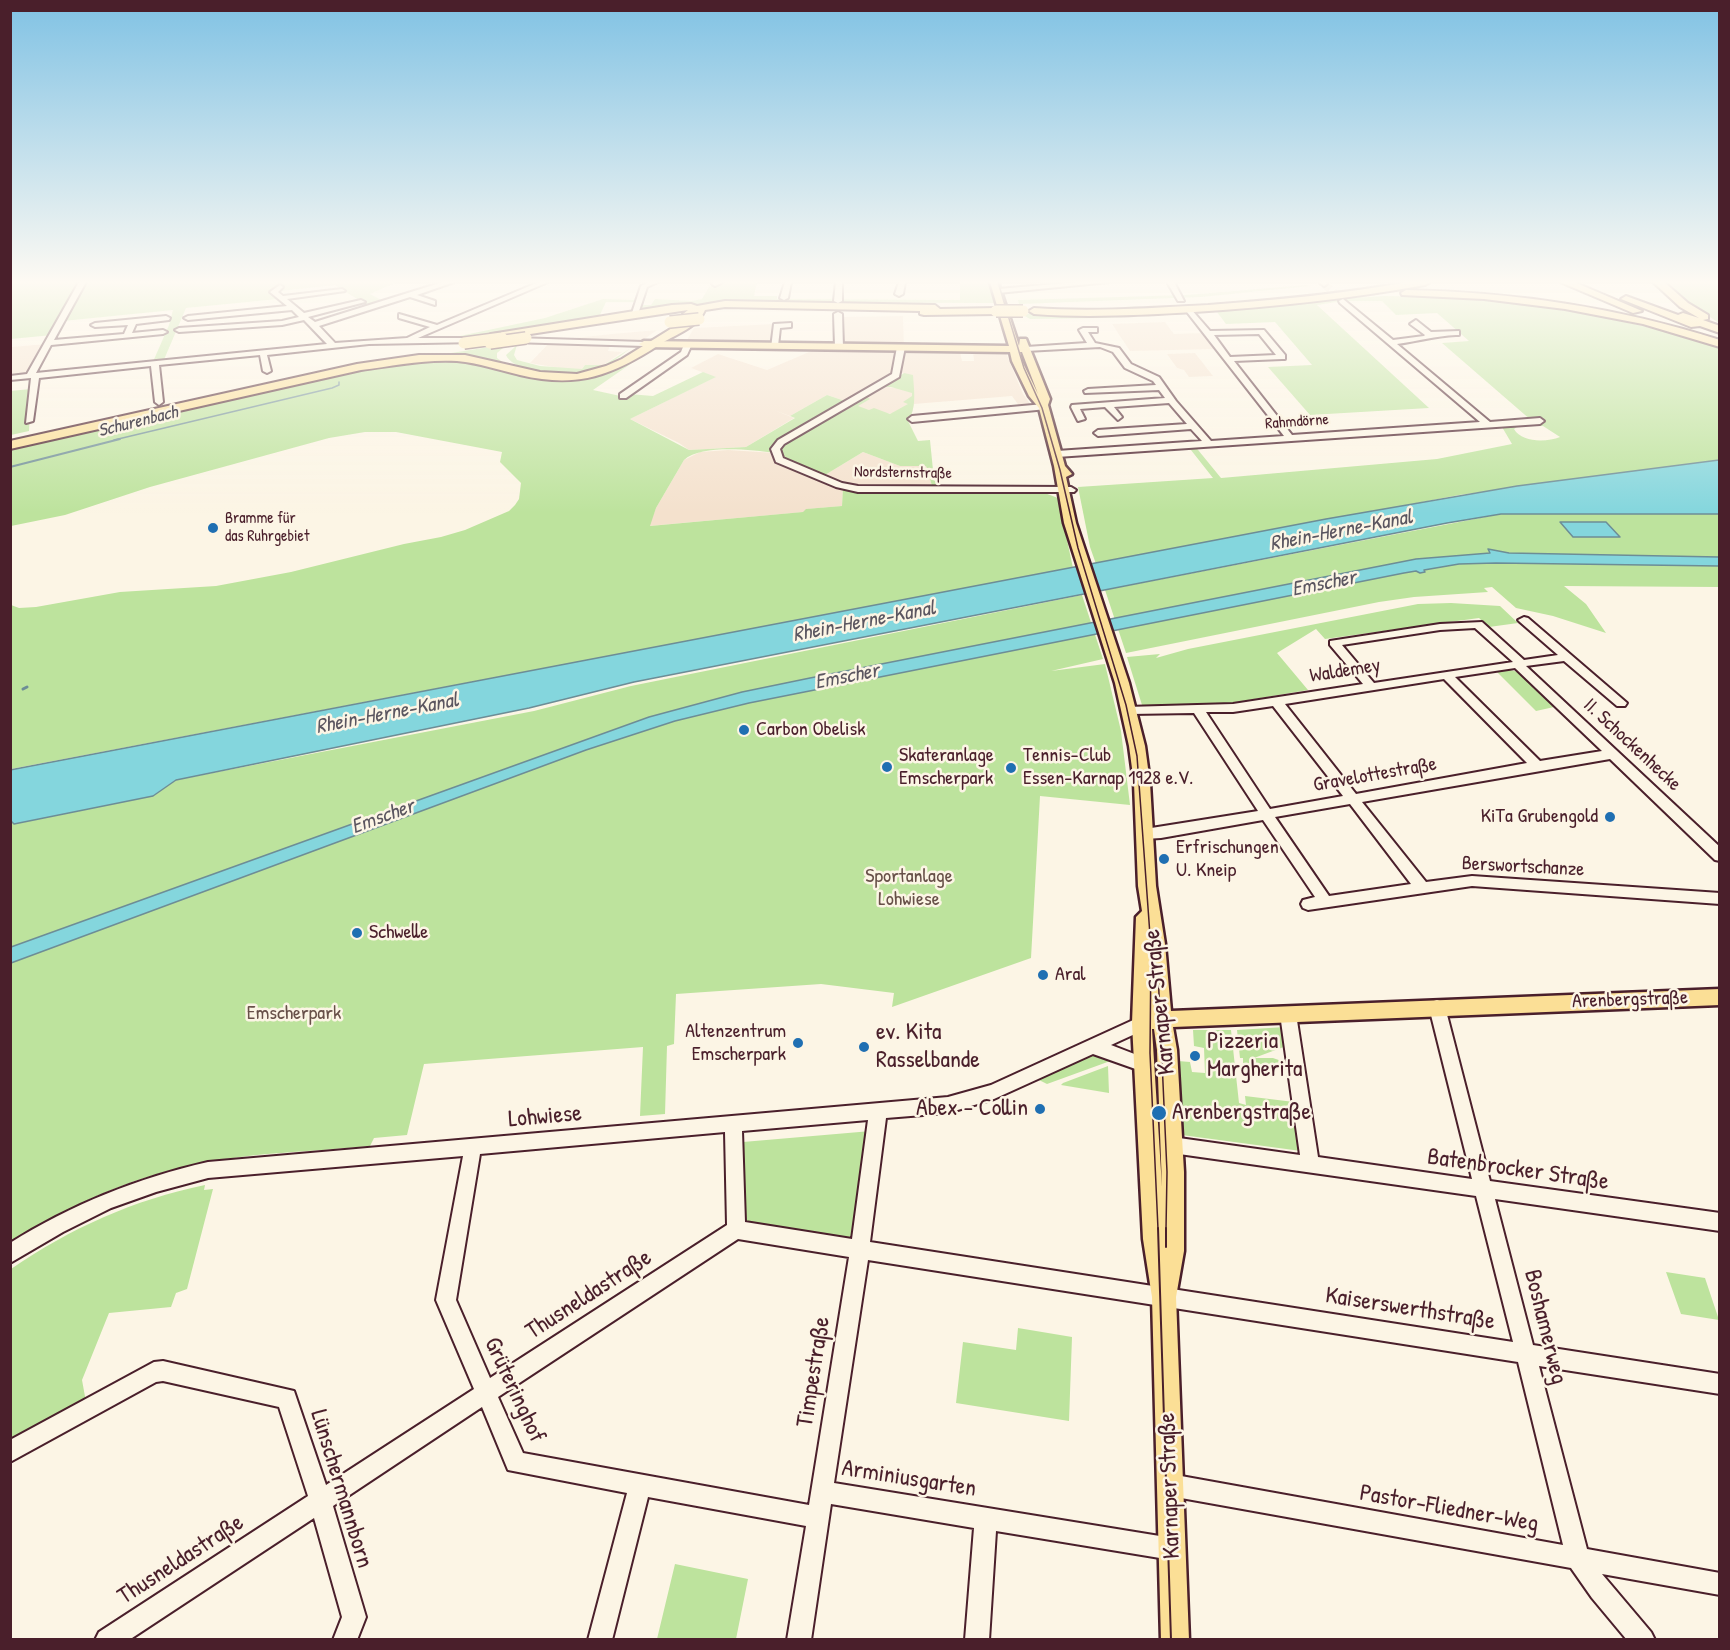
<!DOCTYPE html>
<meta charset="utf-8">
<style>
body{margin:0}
#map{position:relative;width:1730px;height:1650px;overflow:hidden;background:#fcf5e5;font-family:"Patrick Hand",sans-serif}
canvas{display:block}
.frame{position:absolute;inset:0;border:12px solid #4a1f2b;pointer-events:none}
</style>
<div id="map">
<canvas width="1730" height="1650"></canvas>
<div class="frame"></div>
</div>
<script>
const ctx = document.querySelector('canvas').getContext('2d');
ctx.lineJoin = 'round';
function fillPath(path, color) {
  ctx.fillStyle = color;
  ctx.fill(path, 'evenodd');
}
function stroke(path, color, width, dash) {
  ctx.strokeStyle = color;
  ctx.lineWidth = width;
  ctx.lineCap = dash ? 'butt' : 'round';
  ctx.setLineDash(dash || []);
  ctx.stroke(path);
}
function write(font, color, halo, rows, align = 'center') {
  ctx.font = font + ' "Patrick Hand",sans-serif';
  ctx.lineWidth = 5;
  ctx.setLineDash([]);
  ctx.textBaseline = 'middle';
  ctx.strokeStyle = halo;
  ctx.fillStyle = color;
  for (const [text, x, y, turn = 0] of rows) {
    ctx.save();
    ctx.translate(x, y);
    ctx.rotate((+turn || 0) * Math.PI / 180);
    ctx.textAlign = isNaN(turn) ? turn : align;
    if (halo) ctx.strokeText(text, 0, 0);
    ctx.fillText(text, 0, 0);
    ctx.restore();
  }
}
const built = new Path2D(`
 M903,316L904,346L840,345V317Z
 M1165,322L1174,334L1203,333L1214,349L1130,351L1112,324Z
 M774,324L772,343L687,340L694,328Z
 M657,330L643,340L565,339L612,334Z
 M549,343L610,345L608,351L622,352L604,365H585L582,369H565L530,363Z
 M47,344L29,376L11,378V347Z
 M816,349L894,351L893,370L899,367L907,351L960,352L962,361H974L973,352L1006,353L1023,394L1031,405L1020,407L1012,396L914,404L911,417H909L851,407L885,387L896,388L904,373H897L848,402L827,395L790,416L774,410L794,418L746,447L689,450L679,443L630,419L715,377L691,368L718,354L767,370Z
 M1195,353L1213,376L1189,377L1184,370L1177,368L1167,354Z
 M728,450L775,453L820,478L863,452L900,466H926L933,489L843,487L842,506L807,509L804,512L649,526L656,508L684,460L700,452Z`);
const green = new Path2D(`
 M10,282H79L56,320L53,335L11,339Z
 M84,282H397L370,294L385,302L370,307L335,285L271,292L278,299L186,308L163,362L152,364L169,325L173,310L63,321Z
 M721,282H757L754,296H777V299L960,300V282H987L996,303L721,302L633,312L636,305H651L655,299L692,301L702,299L709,287Z
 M1666,282H1719V323L1680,297Z
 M1306,285L1311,286L1201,297L1019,304L1018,300L1186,295Z
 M1385,296C1503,297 1606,313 1719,346V460L1459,495L1096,564L1090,547L1078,487L1213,478L1187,445H1194L1221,478L1437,459L1512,444L1502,427L1515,425L1517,427L1514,429C1522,443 1547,442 1560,437L1543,426L1524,425L1532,421L1442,343L1469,341L1437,313L1396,315L1382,301H1343L1317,305L1429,408L1310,415L1268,367L1312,365L1275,322L1226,324L1217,312L1102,318L1030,319L1021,314L1100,313Z
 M603,299L635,300L634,302H606L599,317L459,340H441L545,318Z
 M508,344L497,353V358L504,363L463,355L445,354Z
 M517,345L514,355L517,360L540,366L582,369L585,365H604L631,348C620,356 609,366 595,370C576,375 514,375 506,355Z
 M445,359L488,365L539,379L557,380L609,373L632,363L593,390L625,397L629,394L653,396L703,372L716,377L630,419L689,450L746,447L795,418L790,416L827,395L848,402L780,441L775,453C751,450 702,444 684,460L656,508L650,526L803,512L806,509L842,506L843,487L1042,492L1058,498L1073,568L11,769V605L19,608L36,607L120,592L216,586L291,572L404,544L441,537L465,530L509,511L515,505L519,499L521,483L500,462L502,452L396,432H365L329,438L150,487L65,515L11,526L10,449L359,371Z
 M904,373L913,375C914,390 917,408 908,421L918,441L930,440L934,480L943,489H933L926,466H900L863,452L820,478L785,463L778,445L846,405L851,407L867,397L870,399L858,406L869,410L874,408L890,414L908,404L903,402L912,396V393L891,387H885Z
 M31,389L29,431L11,435L10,391Z
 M1501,514H1719V587L1564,586L1586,604L1606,633L1553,616L1516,608L1492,587L1484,588L1488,592L1414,597L1379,602L1126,653L1105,590Z
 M1082,595L1103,659L1051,671L1105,664L1121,731L1130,805L1040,796L1031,958L892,1007L894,993L821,984L676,994L674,1044L667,1046L665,1114L640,1116L643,1047L424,1064L407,1135L374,1138L370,1146C312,1152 251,1152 193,1165C127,1179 66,1206 11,1244L10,821L15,824L153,796L176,780L534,711L631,686Z
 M1451,603L1500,606L1518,623L1489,627L1479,618L1325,639L1316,629L1277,653L1308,690L1231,703L1147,707L1142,705L1127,657L1160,654L1156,658L1188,649L1418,604Z
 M1510,670L1518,672L1554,707L1536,711L1497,672Z
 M1285,1027L1289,1045L1254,1058H1273L1290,1064L1287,1069L1243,1064V1058H1240L1237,1030Z
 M1193,1030H1231L1239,1103L1246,1105L1245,1096L1294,1102L1301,1151L1182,1135L1178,1061L1190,1062L1192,1072L1205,1073L1204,1048L1194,1046Z
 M1098,1053L1113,1060L1047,1084L1037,1079Z
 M1108,1066L1109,1093L1061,1085L1063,1083Z
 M871,1131L855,1240L745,1223L743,1142Z
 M205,1185L204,1190L213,1189L187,1289L176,1293L171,1307L109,1313L82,1380L86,1402L11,1445V1269C71,1228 133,1200 205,1185Z
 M1666,1272L1705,1278L1719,1320L1681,1314Z
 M1018,1328L1072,1337L1069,1421L956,1403L963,1342L1016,1350Z
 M675,1564L748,1579L736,1639H657Z`);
const water = new Path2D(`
 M1719,460V514H1501L1447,523L634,682L529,708L176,780L153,796L14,824L11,821L10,770L1326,519L1517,486Z
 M1560,522H1606L1620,537H1573Z
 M1488,549L1509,553L1719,557V566L1496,563L1459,564L1424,570L1425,572L1420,573L1416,571L1404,573L749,703L675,721L586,750L11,963V947L649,717L742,692L810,678L1416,559L1490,553Z`);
const streamFar2 = new Path2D(`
 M279,282L284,286
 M114,440L332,388L339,385V382`);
const streamFar1 = new Path2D(`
 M10,467L120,439`);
const stream = new Path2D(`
 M23,689L27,687`);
const minorTunnel = new Path2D(`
 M1324,284L1343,301`);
const minor = new Path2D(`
 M79,282H86L54,340L124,334L128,325L95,327L91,325L95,323L166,316L170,318L169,320L136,324L132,333L163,330L167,332L163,334L51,345L36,373L327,344L304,320L282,325L179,332L175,330L179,328L282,321L299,317L292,310L188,320L184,318L188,316L287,306L270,292L280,285L283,287L278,292L283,296L342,289L345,291L287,299L304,313L361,300L365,302L308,317L315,322L443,282H454L417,295L435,301V305L410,297L319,326L335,343L407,338L430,327L399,318V314L437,325L539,282H548L418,338H481L482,340L478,342L369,344L267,355L271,371L267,373L263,371L260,355L159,365L163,402L159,405L155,402L151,366L39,378L33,421L26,423L31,378L10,380V376L27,374Z
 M648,282H658L647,287L639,311L632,313L641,286Z
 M714,282H723L715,286L712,284Z
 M785,282H791L788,298L784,300L780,298Z
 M836,282H842V301L838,303L834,301Z
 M899,282H905L903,294L899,296L895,294Z
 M1079,282H1109L998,293L995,291L998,289Z
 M1167,282H1174L1184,301H1178Z
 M1319,282H1326L1327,284L1324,286Z
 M1343,299L1393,340L1424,336L1425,335L1410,324L1416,320L1431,332L1459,331V335H1456C1435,336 1419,341 1397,344L1490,422L1540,418L1544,421L1540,424L1057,457L1053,454L1057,451L1202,441L1191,429L1098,436L1094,433L1098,430L1187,424L1169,403L1114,407L1122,417L1118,420L1105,407L1080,409L1085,419L1078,421L1071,407L1072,405L1165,398L1159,390L1085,393L1084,391L1088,389L1156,385L1153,381L1125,368L1113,352L1100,347L1026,351L1022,349L1026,347L1087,343L1079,330L1083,328H1097V332H1088L1095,343L1119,348L1131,364L1159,377L1176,401L1211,441L1284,436L1187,312V308H1190L1210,331L1264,330L1285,355V359H1282L1234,361L1292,435L1480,422L1340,303L1339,301ZM1259,334L1276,355L1230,357L1214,335Z
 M838,312L842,314L843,347L839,349L835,347L834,314Z
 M791,323V327L780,328L778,346L771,348L774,324Z
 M515,338L644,342L648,344L644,346L512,342L511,340Z
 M685,342L692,344L687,355L626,398H620V394L681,352Z
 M901,345L905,347L899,377L784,444L780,449L783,458L842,483L858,486L1071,487L1076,490L1074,492H858L836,487L776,462L771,449L778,440L892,374L897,347Z
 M1044,404L1047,405V409L912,422L908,419L912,416Z
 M1524,617L1528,618L1627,703L1625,706H1617L1564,661L1526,666L1720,847V861L1715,860L1610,759L1362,802L1426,882L1472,876L1720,893V904L1472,886L1308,910L1303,908L1301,904L1303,900L1315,897L1263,820L1161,838L1145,839L1138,834L1145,829L1258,811L1194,713L1130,714L1124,710L1126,707L1233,704L1363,684L1330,645V641L1440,624L1482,622L1524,660L1558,655L1520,622L1518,620ZM1475,628L1513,662L1374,683L1342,645L1440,630ZM1515,668L1602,751L1540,761L1455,677ZM1444,679L1527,763L1356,794L1285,704ZM1273,706L1343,796L1270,809L1206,712H1233ZM1350,804L1411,884L1329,896L1275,817Z
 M1437,1000L1443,1002L1445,1007L1490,1181L1720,1213V1231L1495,1199L1533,1345L1720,1374V1394L1539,1366L1587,1549L1720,1573V1595L1602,1574L1651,1632L1655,1640H1627L1592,1598L1571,1568L1170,1496L1162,1493L1159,1485L1162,1477L1170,1474L1563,1545L1518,1362L868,1260L834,1483L1172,1538L1180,1541L1183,1549L1180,1557L1172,1560L996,1531L989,1640H965L974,1528L831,1504L811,1640H787L806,1526L648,1497L612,1640H588L627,1493L508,1470L482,1407L333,1506L366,1617L357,1640H333L342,1617L314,1518L129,1640H95L99,1632L308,1496L279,1407L163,1381L156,1382L10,1462V1440L154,1362L163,1361L294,1391L326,1485L474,1389L436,1300L463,1156L208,1178L156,1192L111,1208L63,1232L10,1263V1243C72,1204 138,1178 208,1162L948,1097L991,1085L1142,1016L1148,1018L1150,1023L1148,1028L1111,1045L1150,1060L1152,1065L1150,1070L1144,1072L1093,1054L994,1099L948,1113L886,1118L870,1242L1513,1342L1476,1196L1172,1153L1166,1151L1163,1145L1166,1139L1172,1137L1300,1155L1280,1014L1282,1009L1288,1007L1294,1009L1296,1014L1318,1157L1472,1179L1429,1007L1431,1002ZM868,1120L852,1239L745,1222L742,1131ZM725,1132L727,1225L490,1378L456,1300L480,1154ZM738,1239L849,1257L809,1505L523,1453L498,1397Z`);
const major = new Path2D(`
 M990,282H998L1019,346L1020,339H1026L1050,399L1048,405L1065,466L1072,474L1066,477L1076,523L1129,683L1145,746L1150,783L1156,886L1165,944L1171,1011L1720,989V1005L1173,1027L1177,1050L1184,1172V1251L1176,1297L1189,1640H1161L1152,1297L1143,1239L1132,1023L1136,917L1142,911L1138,886L1134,783L1129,746L1115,683L1064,523L1054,466L1039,408L1029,396L1012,361L1010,352L644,347L639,344L644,341L1009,346ZM1020,352H1022L1038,394L1022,361ZM1152,1029H1154L1157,1050L1162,1187Z`);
const highway = new Path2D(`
 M1408,282H1430L1425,285C1348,299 1271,307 1194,312C1141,315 1087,318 1034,314L1029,311L1034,308C1092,312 1150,308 1208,305C1275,300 1342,294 1408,282Z
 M1560,282H1574L1642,311L1633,313Z
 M1653,282H1664L1688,303L1708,315V319L1703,320L1720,326V333L1700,326L1691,327L1621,299L1626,296L1678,315L1683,313L1699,318L1680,307Z
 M1406,290C1513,292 1617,307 1720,340V347L1643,324L1565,309L1484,299L1402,295L1401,293Z
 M725,301L935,305L940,309L996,308L1001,311L996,314L924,315L920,314V311L725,307L705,310C698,327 677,334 662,343C613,375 579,389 520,375C499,370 479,363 457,361C425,359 393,366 361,370L10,449V441L357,364L419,355H465L540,372L577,374L606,366L622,359L690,317L683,314L688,310L491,340L486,337L491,334L672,305L691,304L697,306Z`);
const tramFar1 = new Path2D(`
 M998,282L1024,368L1042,408L1060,470L1078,548L1126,705L1137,756L1151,949L1150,1053L1158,1229
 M1158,972L1167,1172L1166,1229`);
const tram = new Path2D(`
 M1158,1228L1171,1640
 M1166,1247V1228`);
const highwayBridge = new Path2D(`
 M996,311H1023
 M670,322L699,319
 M464,343L502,338
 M490,343L526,338`);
const markers = [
 [213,528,6,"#1f6fb2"],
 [744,730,6,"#1f6fb2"],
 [887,767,6,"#1f6fb2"],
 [1011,768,6,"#1f6fb2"],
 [1610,817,6,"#1f6fb2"],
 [1164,859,6,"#1f6fb2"],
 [357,933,6,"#1f6fb2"],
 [1043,975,6,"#1f6fb2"],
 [798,1043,6,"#1f6fb2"],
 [864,1047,6,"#1f6fb2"],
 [1195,1056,6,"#1f6fb2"],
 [1040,1109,6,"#1f6fb2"],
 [1159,1113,8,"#1f6fb2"]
];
const farStreetnames = [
 ["Rahmdörne",1297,422,-4],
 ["Nordsternstraße",903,473,1]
];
const farPoinames = [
 ["Bramme für",225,519],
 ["das Ruhrgebiet",225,537]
];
const farWaternames = [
 ["Schurenbach",138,422,-14]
];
const streetNames = [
 ["Waldemey",1345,671,-9],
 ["II. Schockenhecke",1632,745,43],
 ["Gravelottestraße",1375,775,-10],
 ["Berswortschanze",1523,867,3],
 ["Arenbergstraße",1630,1000,-2]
];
const poiNames = [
 ["Carbon Obelisk",756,730],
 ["Skateranlage",899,756],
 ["Emscherpark",899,779],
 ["Tennis-Club",1023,756],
 ["Essen-Karnap 1928 e.V.",1023,779],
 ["KiTa Grubengold",1598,817,"right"],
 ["Erfrischungen",1176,848],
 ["U. Kneip",1176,871],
 ["Schwelle",369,933],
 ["Aral",1055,975],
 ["Altenzentrum",786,1032,"right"],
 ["Emscherpark",786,1055,"right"]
];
const parkNames = [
 ["Sportanlage",909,877],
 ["Lohwiese",909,900],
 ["Emscherpark",294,1014]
];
const waterNames = [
 ["Rhein-Herne-Kanal",1341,531,-11],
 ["Emscher",1324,584,-11],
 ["Rhein-Herne-Kanal",864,622,-11],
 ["Emscher",847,677,-11],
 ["Rhein-Herne-Kanal",387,714,-11],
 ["Emscher",383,817,-20]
];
const nearStreetnames = [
 ["Karnaper Straße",1160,1002,-96],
 ["Lohwiese",545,1117,-5],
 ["Batenbrocker Straße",1518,1170,8],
 ["Thusneldastraße",589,1295,-33],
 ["Kaiserswerthstraße",1410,1309,9],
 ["Boshamerweg",1545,1327,76],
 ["Timpestraße",814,1372,-81],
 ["Grüteringhof",514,1390,65],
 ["Arminiusgarten",909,1479,9],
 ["Karnaper Straße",1170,1486,-92],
 ["Lünschermannborn",341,1489,73],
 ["Pastor-Fliedner-Weg",1449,1509,10],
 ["Thusneldastraße",181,1560,-33]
];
const nearPoinames = [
 ["ev. Kita",876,1033],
 ["Rasselbande",876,1061],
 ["Pizzeria",1207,1042],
 ["Margherita",1207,1070],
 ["Abex - Collin",1028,1109,"right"],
 ["Arenbergstraße",1172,1113]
];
fillPath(built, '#f4e1cd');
fillPath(green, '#bde39d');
fillPath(water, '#84d6dd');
stroke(water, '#6d8d96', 1.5);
stroke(streamFar2, '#6d8d96', 1.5);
stroke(streamFar1, '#6d8d96', 2);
stroke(stream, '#6d8d96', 3);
stroke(minorTunnel, '#d8cac0', 8, [8, 4]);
stroke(minor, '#4a1f2b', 4);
stroke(major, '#4a1f2b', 5);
stroke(highway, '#4a1f2b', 4);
fillPath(minor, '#fcf5e5');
fillPath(major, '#fbdf96');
fillPath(highway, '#fbdf96');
stroke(tramFar1, '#4a1f2b', 1.5);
stroke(tram, '#4a1f2b', 2);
stroke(highwayBridge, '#4a1f2b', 14, []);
stroke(highwayBridge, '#fbdf96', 11);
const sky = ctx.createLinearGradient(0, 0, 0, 513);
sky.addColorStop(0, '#80c2e4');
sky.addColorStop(0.55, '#fefaf3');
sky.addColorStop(1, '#fefaf300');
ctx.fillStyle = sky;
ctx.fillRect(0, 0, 1730, 513);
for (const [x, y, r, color] of markers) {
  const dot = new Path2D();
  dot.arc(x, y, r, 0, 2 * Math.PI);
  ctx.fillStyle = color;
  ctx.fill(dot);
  stroke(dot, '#fcf5e5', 2);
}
write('16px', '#4a1f2b', '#fcf5e5', farStreetnames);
write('16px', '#4a1f2b', '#fcf5e5', farPoinames, 'left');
write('italic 18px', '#5b5660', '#fcf5e5', farWaternames);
write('20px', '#4a1f2b', '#fcf5e5', streetNames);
write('20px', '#4a1f2b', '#fcf5e5', poiNames, 'left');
write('20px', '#675048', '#fcf5e5', parkNames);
write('italic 21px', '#5b5660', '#fcf5e5', waterNames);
write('24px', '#4a1f2b', '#fcf5e5', nearStreetnames);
write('24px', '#4a1f2b', '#fcf5e5', nearPoinames, 'left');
</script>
